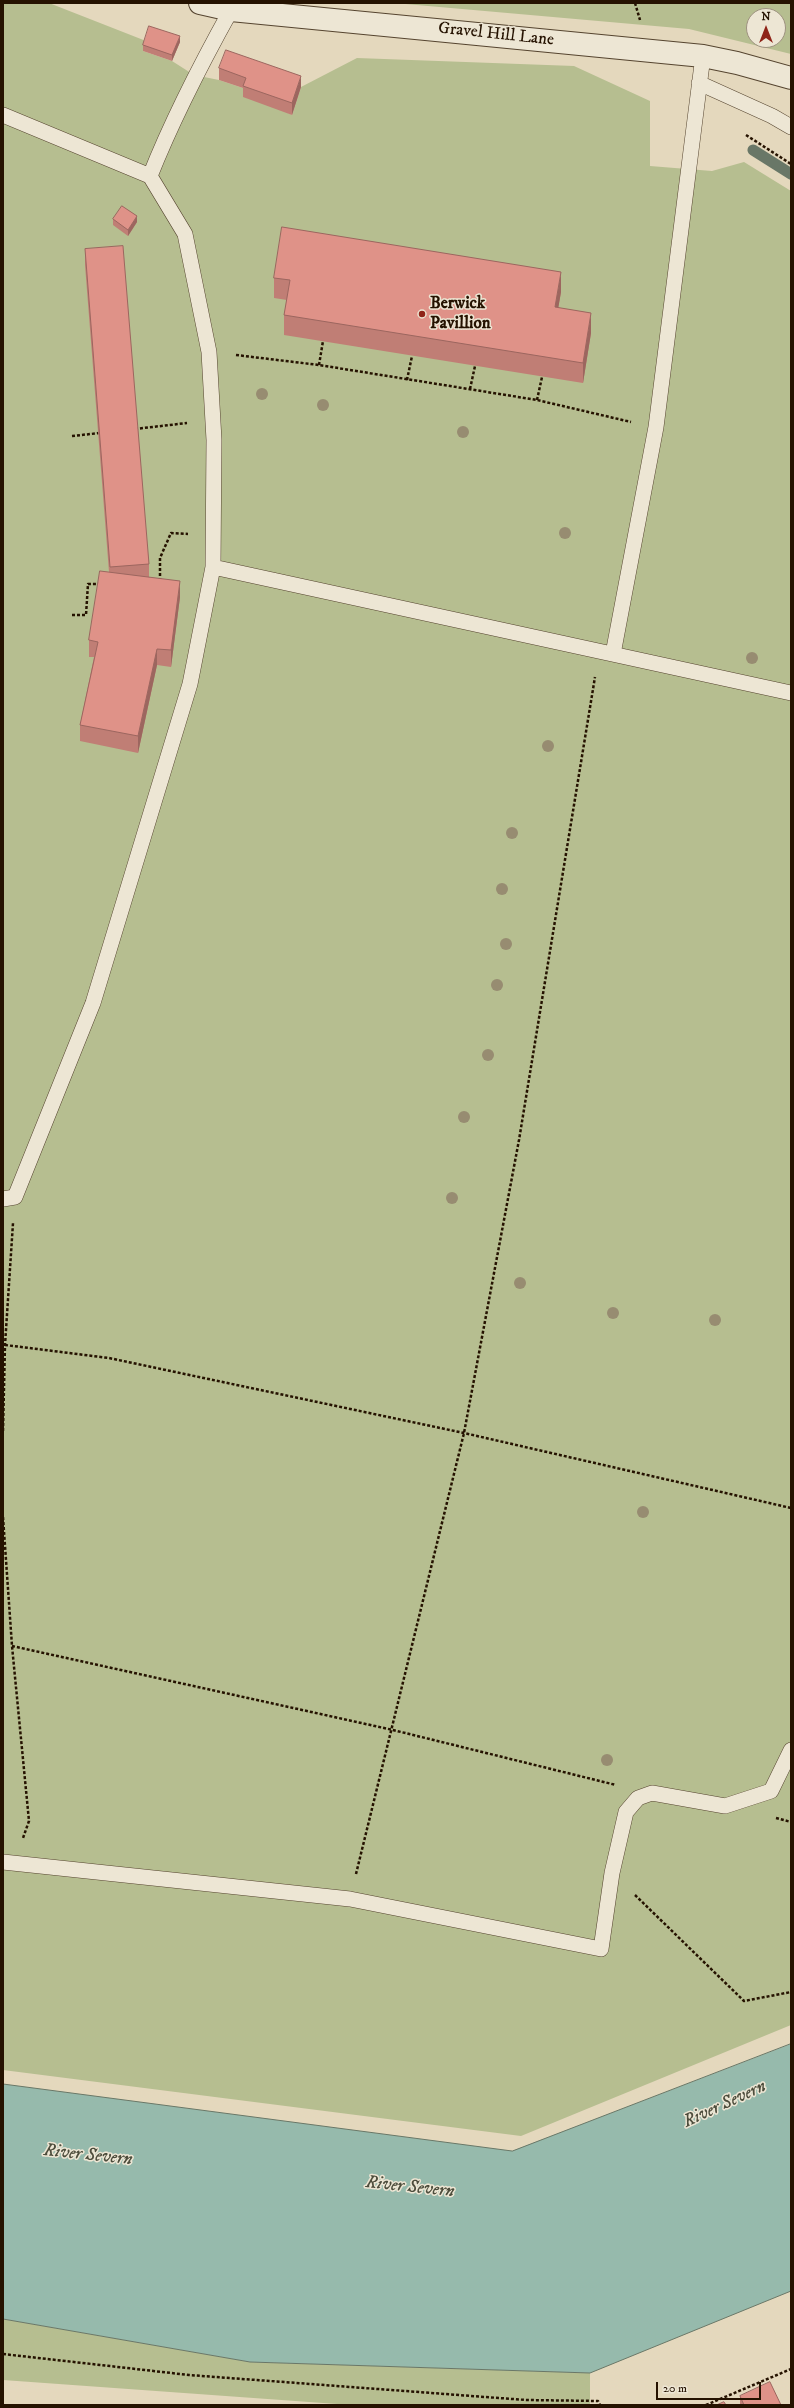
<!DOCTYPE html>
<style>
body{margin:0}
#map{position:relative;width:794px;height:2408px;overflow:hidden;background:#e4d8bd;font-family:"IM FELL DW Pica",serif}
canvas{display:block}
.frame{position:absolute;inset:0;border:4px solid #251200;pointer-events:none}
.north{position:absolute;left:746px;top:8px;width:40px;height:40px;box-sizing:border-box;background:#ede6d4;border:1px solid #9d917f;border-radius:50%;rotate:0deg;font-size:11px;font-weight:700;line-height:16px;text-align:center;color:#251200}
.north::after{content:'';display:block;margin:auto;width:14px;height:18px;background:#8f2418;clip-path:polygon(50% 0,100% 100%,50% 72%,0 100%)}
.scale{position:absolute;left:656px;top:2382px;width:105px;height:18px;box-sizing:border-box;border:2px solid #251200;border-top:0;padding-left:5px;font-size:12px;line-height:14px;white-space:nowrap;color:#251200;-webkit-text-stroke:3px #ede6d4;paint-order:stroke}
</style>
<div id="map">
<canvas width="794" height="2408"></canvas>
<div class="frame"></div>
<div class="north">N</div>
<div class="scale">20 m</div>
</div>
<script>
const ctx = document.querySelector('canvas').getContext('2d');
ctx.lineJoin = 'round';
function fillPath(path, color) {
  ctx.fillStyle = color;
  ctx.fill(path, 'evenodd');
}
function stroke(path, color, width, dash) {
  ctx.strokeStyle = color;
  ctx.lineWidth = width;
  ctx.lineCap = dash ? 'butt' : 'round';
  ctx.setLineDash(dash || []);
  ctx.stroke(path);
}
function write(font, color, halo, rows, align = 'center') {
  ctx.font = font + ' "IM FELL DW Pica",serif';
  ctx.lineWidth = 3;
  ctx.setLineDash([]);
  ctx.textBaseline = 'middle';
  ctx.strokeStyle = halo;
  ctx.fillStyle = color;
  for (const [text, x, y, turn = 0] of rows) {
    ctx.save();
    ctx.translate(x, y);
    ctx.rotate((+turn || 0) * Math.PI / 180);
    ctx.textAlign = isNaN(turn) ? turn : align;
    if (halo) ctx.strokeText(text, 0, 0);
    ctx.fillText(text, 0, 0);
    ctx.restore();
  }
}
const green = new Path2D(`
 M3,3H49L146,41L143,51L172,61L194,75L219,80L246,89L292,115L301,87L357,58L574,66L650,101V166L712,171L744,162L791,191V2025L521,2136L3,2070Z
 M394,3H791V54L689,29ZM754,16H778V40H754Z
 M3,2319L250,2362L590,2373V2405H351L3,2380Z`);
const water = new Path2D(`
 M791,2044V2291L590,2373L250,2362L3,2319V2084L512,2151Z`);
const stream = new Path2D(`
 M753,150L791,174`);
const path = new Path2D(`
 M635,3L640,20
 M746,135L791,164
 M236,355L319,365L537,400L631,422
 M319,365L323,341
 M407,380L412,356
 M470,389L475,366
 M537,400L542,377
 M135,429L187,423
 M72,436L100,433
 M160,581V558L171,533L188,534
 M72,615H86L88,584H100
 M5,1345L109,1358L464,1433L791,1508
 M3,1431L5,1345L13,1223
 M3,1517L12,1646L29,1821L23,1838
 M12,1646L393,1730L616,1785
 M776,1818L791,1822
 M356,1874L464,1433L519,1140L595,677
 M635,1895L744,2001L791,1992
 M3,2354L189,2375L526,2400L598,2401L600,2405
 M706,2405L791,2369`);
const lane = new Path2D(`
 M699,83L772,116L791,127
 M3,115L150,176L185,234L209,352L214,440L213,567
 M150,176C173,118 201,64 231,10
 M613,654L656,427L703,56
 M3,1199L15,1197L93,1003L190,684L213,567L791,693
 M3,1862L350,1899L601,1949L612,1873L626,1812L638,1798L652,1793L725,1806L771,1791L791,1750`);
const street = new Path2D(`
 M200,3L231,10L703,56L737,63L791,78`);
const trees = [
 [262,394],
 [323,405],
 [463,432],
 [565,533],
 [752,658],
 [548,746],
 [512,833],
 [502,889],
 [506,944],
 [497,985],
 [488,1055],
 [464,1117],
 [452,1198],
 [520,1283],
 [613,1313],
 [715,1320],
 [643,1512],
 [607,1760]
];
const wall = new Path2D(`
 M180,42L172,61L143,51V45Z
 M219,68L301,87L292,115L243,97V88L219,80Z
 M113,219L137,222L128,236L113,225Z
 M85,249L149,564V577L180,597L171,667L157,665L138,753L80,741V725L94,657H89V640L109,572L85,265Z
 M274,278L561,292L558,308L591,333L583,383L284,335V315L287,300L274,298Z
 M740,2396L781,2405H740Z`);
const shadedWall = new Path2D(`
 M180,36V42L172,61V55Z
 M301,76V87L292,115V103Z
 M137,216V222L128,236V230Z
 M561,272V292L555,327V307Z
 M591,313V333L583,383V363Z
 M180,581V597L171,667V650Z
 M157,649V665L138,753V736Z`);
const building = new Path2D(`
 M149,26L180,36L172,55L143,45Z
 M226,50L301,76L292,103L243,86L246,78L219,68Z
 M122,206L137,216L128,230L113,219Z
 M282,227L561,272L555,307L591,313L583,363L284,315L290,280L274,278Z
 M123,246L149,564L110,567L85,249Z
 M100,571L180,581L171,650L157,649L138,736L80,725L98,642L89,640Z
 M770,2382L781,2405H744L740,2396Z
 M724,2402L726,2405H717Z`);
const markers = [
 [422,314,4,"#8f2418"]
];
const streetNames = [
 ["Gravel Hill Lane",496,35,6]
];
const poiNames = [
 ["Berwick",430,304],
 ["Pavillion",430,324]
];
const waterNames = [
 ["River Severn",725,2105,-25],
 ["River Severn",88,2156,6],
 ["River Severn",410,2188,6]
];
fillPath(green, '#b6be90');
fillPath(water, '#96baac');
stroke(water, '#697767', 1);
stroke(stream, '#697767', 11);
stroke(lane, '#55442f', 16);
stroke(street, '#55442f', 24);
stroke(path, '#251200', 2.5, [3, 2]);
stroke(lane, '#ede6d4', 15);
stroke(street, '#ede6d4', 22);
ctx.fillStyle = '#978c71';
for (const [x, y] of trees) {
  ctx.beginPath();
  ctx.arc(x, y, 6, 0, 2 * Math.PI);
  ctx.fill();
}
fillPath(wall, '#c07e75');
fillPath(shadedWall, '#9c665f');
fillPath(building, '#df9288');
stroke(building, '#9c665f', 1);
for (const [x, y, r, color] of markers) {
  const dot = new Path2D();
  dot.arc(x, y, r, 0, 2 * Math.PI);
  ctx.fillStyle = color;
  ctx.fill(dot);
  stroke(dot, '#ede6d4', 1.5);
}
write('17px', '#251200', '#ede6d4', streetNames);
write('bold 17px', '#251200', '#ede6d4', poiNames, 'left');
write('italic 18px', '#4d4d3c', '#ede6d4', waterNames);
</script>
